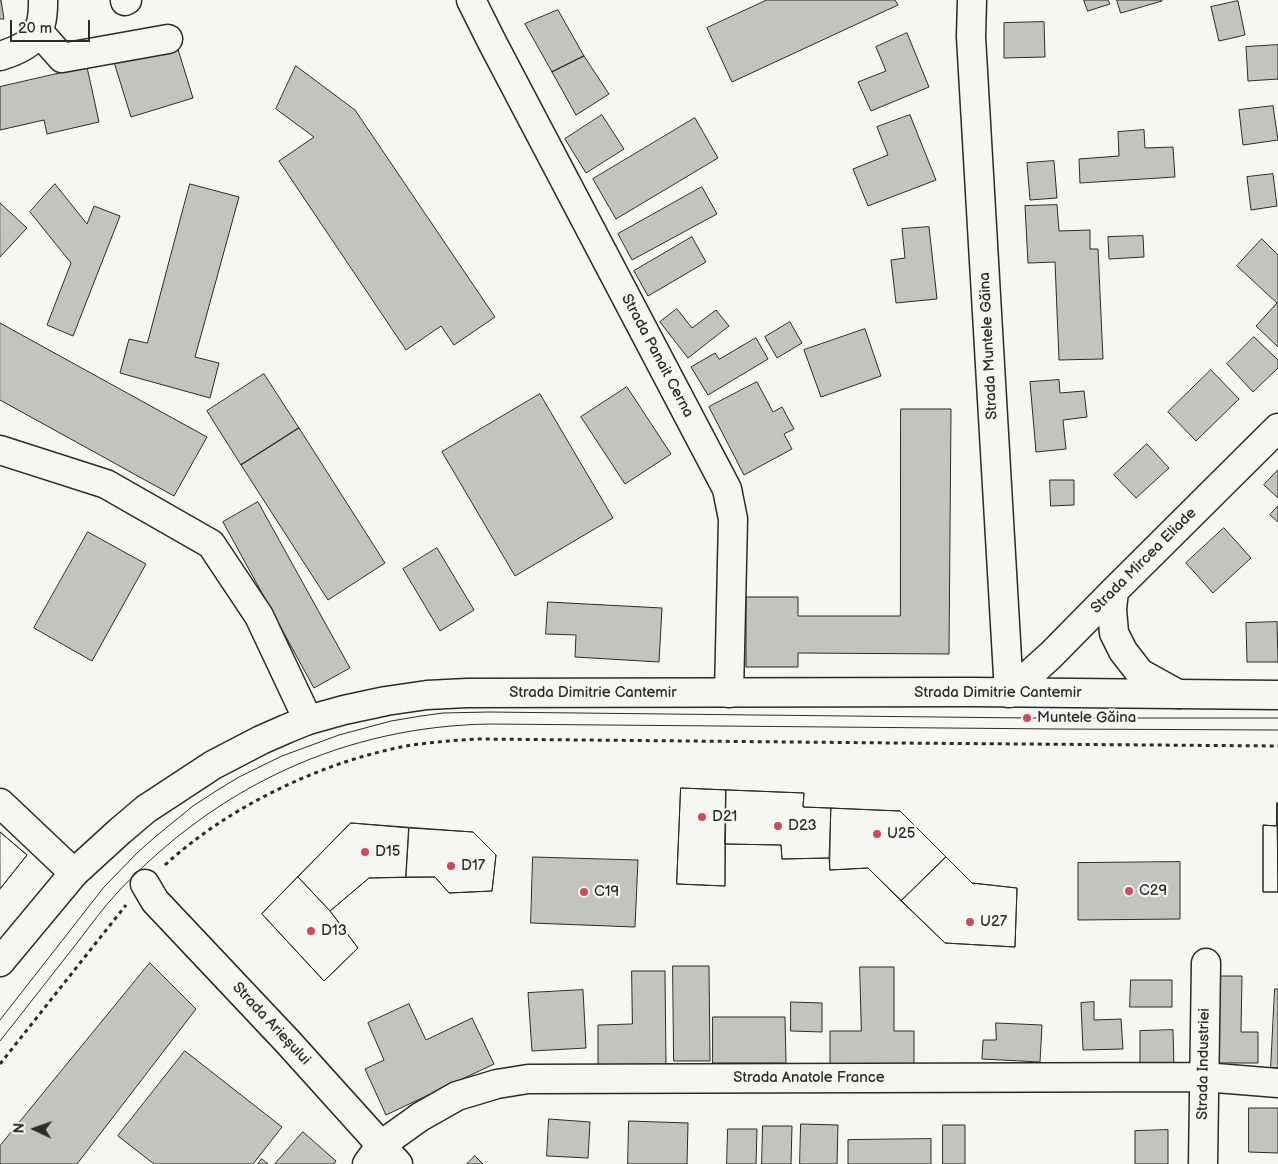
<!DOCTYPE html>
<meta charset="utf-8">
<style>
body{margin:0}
#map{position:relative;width:1278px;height:1164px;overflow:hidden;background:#f6f6f2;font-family:"Balsamiq Sans",sans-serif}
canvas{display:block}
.north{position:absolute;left:10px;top:1104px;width:50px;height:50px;-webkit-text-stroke:4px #f6f6f2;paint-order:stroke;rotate:273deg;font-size:14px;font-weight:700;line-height:20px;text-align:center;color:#2b2b2b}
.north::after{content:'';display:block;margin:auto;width:18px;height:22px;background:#2b2b2b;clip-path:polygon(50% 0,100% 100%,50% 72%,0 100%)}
.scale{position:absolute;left:10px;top:20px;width:80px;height:22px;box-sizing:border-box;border:2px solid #2b2b2b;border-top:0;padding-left:6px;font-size:15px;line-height:18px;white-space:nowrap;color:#2b2b2b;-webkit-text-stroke:4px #f6f6f2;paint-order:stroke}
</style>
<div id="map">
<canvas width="1278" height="1164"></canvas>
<div class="north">N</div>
<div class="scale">20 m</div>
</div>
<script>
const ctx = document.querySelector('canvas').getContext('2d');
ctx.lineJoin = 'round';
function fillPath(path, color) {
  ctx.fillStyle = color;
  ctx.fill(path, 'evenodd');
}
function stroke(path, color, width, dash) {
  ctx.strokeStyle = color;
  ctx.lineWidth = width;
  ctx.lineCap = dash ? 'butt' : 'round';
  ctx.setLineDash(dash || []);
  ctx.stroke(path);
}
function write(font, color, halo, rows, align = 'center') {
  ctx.font = font + ' "Balsamiq Sans",sans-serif';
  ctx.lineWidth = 4.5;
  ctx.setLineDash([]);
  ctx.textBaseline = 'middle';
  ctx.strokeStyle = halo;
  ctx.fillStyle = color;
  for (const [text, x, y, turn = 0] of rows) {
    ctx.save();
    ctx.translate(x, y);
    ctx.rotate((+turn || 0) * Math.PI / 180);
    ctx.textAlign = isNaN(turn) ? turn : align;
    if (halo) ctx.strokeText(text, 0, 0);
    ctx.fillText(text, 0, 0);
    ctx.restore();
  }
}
const building = new Path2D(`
 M0,0H1L4,19H0Z
 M767,0H895L898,5L732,82L707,28Z
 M1084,0H1108L1110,4L1088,11Z
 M1117,0H1162V1L1121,13Z
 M1238,1L1245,35L1219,41L1211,7Z
 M558,10L584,56L552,72L525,24Z
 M1044,22L1045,57L1004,58V23Z
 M907,33L929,87L871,111L858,82L886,71L876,47Z
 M176,43L193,98L131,117L114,62Z
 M1278,45V79L1248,81L1246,47Z
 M584,56L609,94L576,115L552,72Z
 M296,66L355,110L495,317L454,345L441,326L406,350L279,161L314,137L276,109Z
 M87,67L99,122L47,134L44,120L0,130V87Z
 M1273,106L1278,140L1243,145L1239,110Z
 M602,115L624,149L586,173L565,139Z
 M910,115L936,180L868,206L853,169L888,155L877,127Z
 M695,118L718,158L616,219L593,179Z
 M1144,130L1145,148L1173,147L1175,177L1080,183L1079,159L1119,156L1118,132Z
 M1054,161L1057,198L1030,200L1027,163Z
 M1273,174L1277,206L1251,210L1247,177Z
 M55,184L87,224L94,206L120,216L73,336L47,325L71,263L30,212Z
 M190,184L239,197L195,357L219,363L210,398L120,373L129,339L147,343Z
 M702,187L717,214L632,260L618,234Z
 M0,203L27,228L0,257Z
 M1057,205L1059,231L1090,230V249H1098L1103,359L1059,360L1055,262L1028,263L1025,206Z
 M929,227L937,299L896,303L891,260L905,258L902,229Z
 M1143,236L1144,257L1109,259L1108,237Z
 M692,237L706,262L648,296L634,271Z
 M1262,239L1278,255V347L1256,326L1277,303L1237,266Z
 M677,309L692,328L716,310L729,326L688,358L660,322Z
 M790,322L802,343L777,358L765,337Z
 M0,323L207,437L174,496L0,400Z
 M865,329L881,376L821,397L804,350Z
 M1254,337L1278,360V368L1253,392L1227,364Z
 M756,338L768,359L708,395L691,367L715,353L719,359Z
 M1211,370L1239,399L1196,441L1168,412Z
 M264,374L299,428L241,465L207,411Z
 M1059,380L1060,393L1084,391L1087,417L1063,420L1066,449L1036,452L1030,382Z
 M757,382L773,412L782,407L794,429L784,434L792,449L744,475L709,407Z
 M627,387L671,454L625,484L581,417Z
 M540,394L613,518L515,576L442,452Z
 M901,409H951L949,654L798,653V667H746V597H798V616H900Z
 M299,428L385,563L328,600L241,465Z
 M1147,444L1169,468L1136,498L1114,475Z
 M1278,470V498L1264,485Z
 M1050,480H1074V505L1051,506Z
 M258,502L350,668L314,688L223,522Z
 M1278,506V522L1270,515Z
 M1224,528L1251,558L1213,593L1186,563Z
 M88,532L146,564L92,661L34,628Z
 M437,548L474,610L440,631L403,569Z
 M548,602L662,608L659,662L575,657L576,635L546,634Z
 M1277,622L1278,662H1247L1246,623Z
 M681,788L804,793L803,807L900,811L972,883L1017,888L1015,947L945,943L868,868L830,870L829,858L782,859L781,845L725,844V886L677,884Z
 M681,788L726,790L725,886L677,884Z
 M726,790L804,793L803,807L831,808L829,858L782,859L781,845L725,844Z
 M1277,803L1278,892H1263V825L1276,826Z
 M1277,803L1278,892H1263V825L1276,826Z
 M831,808L900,811L946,857L901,901L868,868L830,870Z
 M351,823L473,832L496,855L492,891L449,893L435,877L369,878L330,911L358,948L324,981L262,914Z
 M351,823L409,828L406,877L369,878L330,911L298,877Z
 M409,828L473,832L496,855L492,891L449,893L435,877H406Z
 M0,832L27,855L0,889Z
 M0,832L27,855L0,889Z
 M533,857L638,860L635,927L531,923Z
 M946,857L972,883L1017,888L1015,947L945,943L901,901Z
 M1180,862V919L1078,920V863Z
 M298,877L330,911L358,948L324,981L262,914Z
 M150,963L196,1009L77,1164H0V1146Z
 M673,966H709L710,1061H674Z
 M860,967H894V1031H914V1064L830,1065V1031H861Z
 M632,971H665L666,1068L598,1069V1025L632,1024Z
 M1218,976H1242L1241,1032H1258V1063H1217Z
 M1131,980H1172V1007H1130Z
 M1275,989H1278V1068H1271Z
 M583,990L586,1048L532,1051L528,993Z
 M791,1002L822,1003V1032L791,1031Z
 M1094,1002V1020L1121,1019L1123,1049L1083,1050L1081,1003Z
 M409,1004L426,1040L472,1018L494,1064L386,1115L365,1069L384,1060L368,1023Z
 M713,1017H785L786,1063H713Z
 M996,1023L1042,1025L1040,1062L982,1059L983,1040H996Z
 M1173,1030L1174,1068L1140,1069V1031Z
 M185,1051L282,1127L253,1164H154L118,1136Z
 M1249,1108H1278V1153L1249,1152Z
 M549,1119L590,1122L588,1158L547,1156Z
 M629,1121L688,1123L687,1164H628Z
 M801,1124L838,1125L837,1164H800Z
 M943,1125H965V1164H943Z
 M763,1126H792L791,1164H762Z
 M728,1129H757L756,1164H727Z
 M1168,1130V1164H1135V1131Z
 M303,1132L336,1161L334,1164H275Z
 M931,1139V1164H848V1140Z
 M475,1156L483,1164H467Z
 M262,1159L268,1164H258Z`);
const path = new Path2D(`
 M165,865C229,806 325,760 412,745C435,742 457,740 480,739L895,743L1278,746
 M0,1064L126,905`);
const minor = new Path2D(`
 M471,0L492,42L727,489L733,519L729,693
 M972,0L971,37L1009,693
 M125,1L127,0
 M39,32L62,58L168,39
 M0,56C33,46 44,35 43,0
 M0,450L106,484L211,544L259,616L308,720
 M1114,591L1112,609L1114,633L1123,651L1140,673L1178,694
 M1009,693L1051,655L1114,591L1278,428
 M0,803L74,873
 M145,884L155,901L288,1042L398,1164
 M367,1164L381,1145L420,1117L457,1096L497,1084L528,1079L1204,1077L1278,1083
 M1203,1164L1206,963`);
const major = new Path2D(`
 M0,962L74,873L120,831L146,809L213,765L261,740L286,729L308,720L344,710L386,701L427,695L467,693L972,692L1278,695`);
const tram = new Path2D(`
 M0,1020L104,887L137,853L155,837L193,806L216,791L239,777L282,756L339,735L391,721L421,716L443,713L488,712L1027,718H1278
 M0,1041C26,1008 51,976 77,943C90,926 103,908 117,893C217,786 345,726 491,724L1058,729L1278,730`);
const markers = [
 [1027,718,5,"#d1495b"],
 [702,817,5,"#d1495b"],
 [778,826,5,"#d1495b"],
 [877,834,5,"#d1495b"],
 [365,852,5,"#d1495b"],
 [451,866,5,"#d1495b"],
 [1129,891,5,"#d1495b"],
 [584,892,5,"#d1495b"],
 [970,922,5,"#d1495b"],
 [311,931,5,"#d1495b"]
];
const streetNames = [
 ["Strada Muntele Găina",989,346,-93],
 ["Strada Panait Cerna",657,356,62],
 ["Strada Mircea Eliade",1144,561,-45],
 ["Strada Dimitrie Cantemir",593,693],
 ["Strada Dimitrie Cantemir",998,693],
 ["Strada Arieșului",271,1024,47],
 ["Strada Industriei",1204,1064,-89],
 ["Strada Anatole France",809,1078]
];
const poiNames = [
 ["Muntele Găina",1037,718],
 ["D21",712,817],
 ["D23",788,826],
 ["U25",887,834],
 ["D15",375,852],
 ["D17",461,866],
 ["C29",1139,891],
 ["C19",594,892],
 ["U27",980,922],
 ["D13",321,931]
];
fillPath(building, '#c3c3c0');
stroke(building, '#2b2b2b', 1);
stroke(minor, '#2b2b2b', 31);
stroke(major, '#2b2b2b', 31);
stroke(path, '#2b2b2b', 3, [4, 4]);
stroke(minor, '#f6f6f2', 28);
stroke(major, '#f6f6f2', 28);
stroke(tram, '#2b2b2b', 1);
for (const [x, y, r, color] of markers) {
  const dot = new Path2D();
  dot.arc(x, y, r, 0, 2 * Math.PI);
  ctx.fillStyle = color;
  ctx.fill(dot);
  stroke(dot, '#f6f6f2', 2);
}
write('15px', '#2b2b2b', '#f6f6f2', streetNames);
write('15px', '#2b2b2b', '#f6f6f2', poiNames, 'left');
</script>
